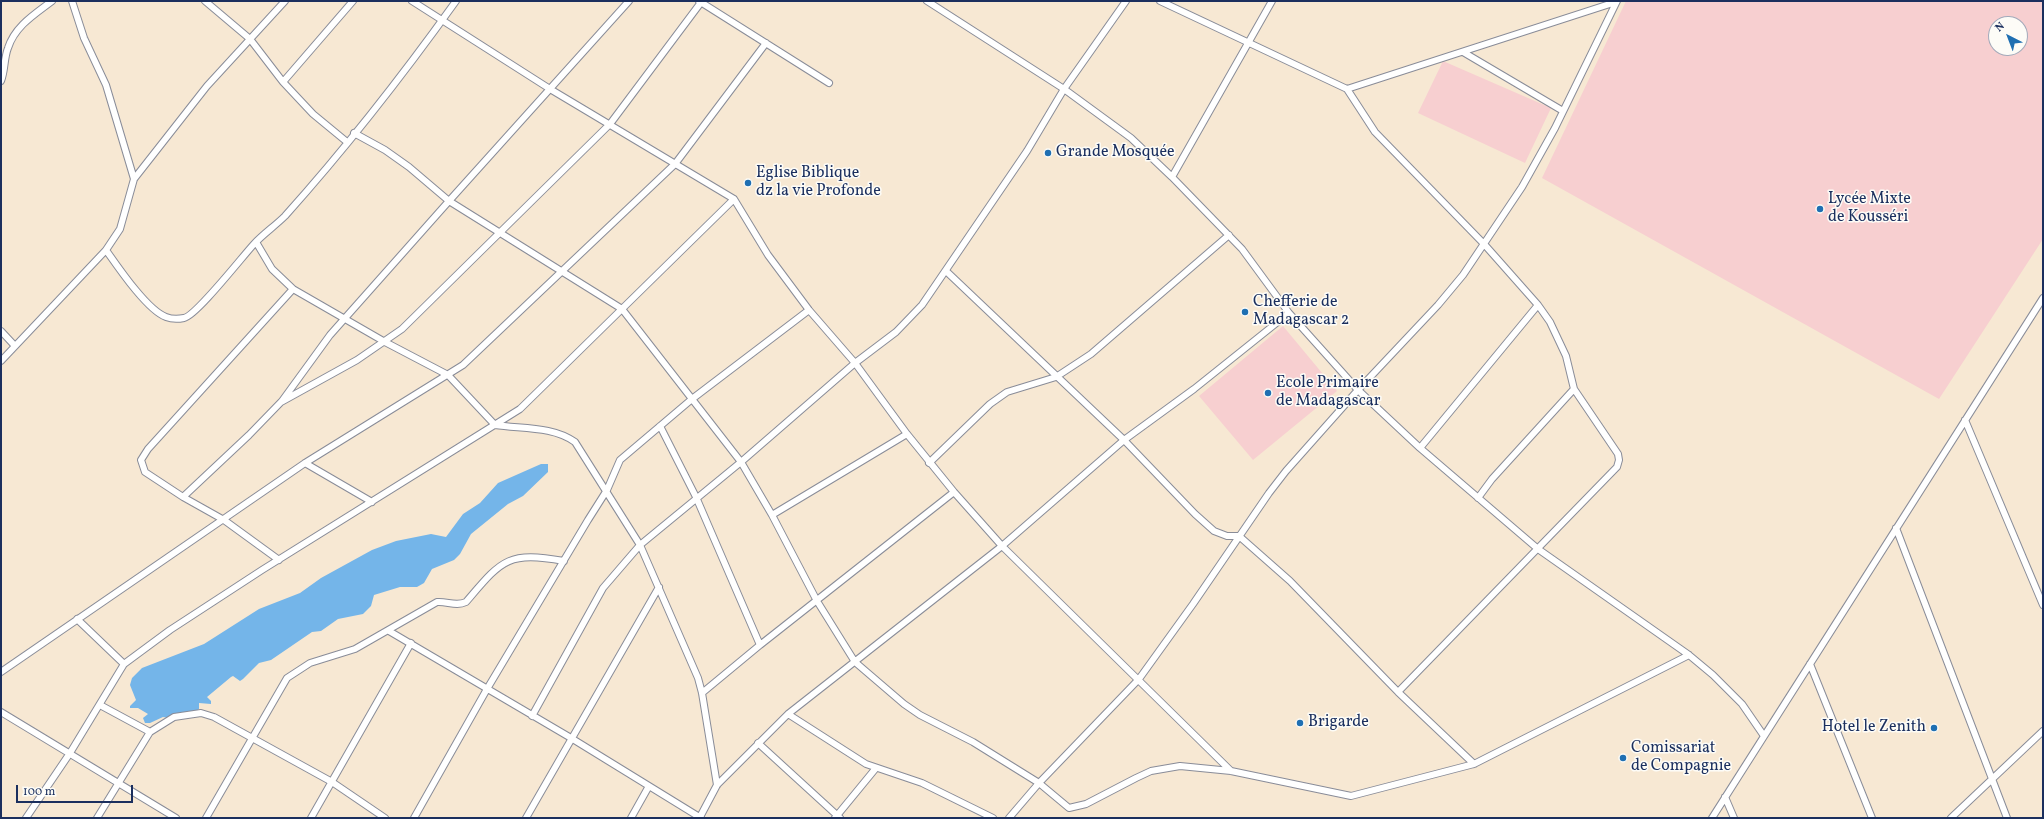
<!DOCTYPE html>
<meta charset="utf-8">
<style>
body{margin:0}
#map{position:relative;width:2044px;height:819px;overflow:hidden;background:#f7e8d3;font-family:Vollkorn,serif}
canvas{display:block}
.frame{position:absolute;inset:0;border:2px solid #1b2f5e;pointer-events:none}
.north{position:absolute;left:1988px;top:16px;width:40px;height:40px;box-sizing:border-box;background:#fdfcf7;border:1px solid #a3aaba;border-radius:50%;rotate:318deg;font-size:11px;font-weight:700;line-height:16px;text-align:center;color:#1b2f5e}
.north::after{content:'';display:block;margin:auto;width:14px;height:18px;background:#1f6fb2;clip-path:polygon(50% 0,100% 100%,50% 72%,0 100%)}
.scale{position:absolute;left:16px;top:785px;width:117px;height:18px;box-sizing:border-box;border:2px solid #1b2f5e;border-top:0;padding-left:5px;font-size:12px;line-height:14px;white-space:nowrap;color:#1b2f5e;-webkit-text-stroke:3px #fdfcf7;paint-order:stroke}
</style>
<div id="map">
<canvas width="2044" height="819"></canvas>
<div class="frame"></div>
<div class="north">N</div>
<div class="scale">100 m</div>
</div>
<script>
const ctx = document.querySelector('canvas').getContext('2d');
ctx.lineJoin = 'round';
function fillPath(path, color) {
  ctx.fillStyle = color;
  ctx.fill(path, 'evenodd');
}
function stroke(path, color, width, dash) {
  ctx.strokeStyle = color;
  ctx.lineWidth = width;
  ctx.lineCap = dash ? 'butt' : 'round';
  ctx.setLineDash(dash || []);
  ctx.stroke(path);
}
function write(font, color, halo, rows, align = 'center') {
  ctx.font = font + ' Vollkorn,serif';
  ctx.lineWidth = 3;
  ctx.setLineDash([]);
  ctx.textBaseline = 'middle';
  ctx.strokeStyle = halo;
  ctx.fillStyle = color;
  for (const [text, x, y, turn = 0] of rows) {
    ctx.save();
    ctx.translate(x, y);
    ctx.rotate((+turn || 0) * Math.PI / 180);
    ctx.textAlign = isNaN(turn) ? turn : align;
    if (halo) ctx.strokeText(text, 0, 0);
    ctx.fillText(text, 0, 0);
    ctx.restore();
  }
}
const built = new Path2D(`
 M1626,1H2043V239L1939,399L1542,178ZM1996,24H2020V48H1996Z
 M1443,61L1551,108L1525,163L1418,113Z
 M1283,326L1337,391L1253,460L1199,396Z`);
const water = new Path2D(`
 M541,464H548V472L523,496L508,504L471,534L460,554L454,560L432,569L424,583L417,587H400L374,595L371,606L363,614L338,619L321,631L312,632L271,660L259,663L243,679L240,681L233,676L231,677L207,697L211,701V704L199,703V709L191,714L183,713L179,720L163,717L150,723H145L143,718L148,714L138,708H130V706L136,700L130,685L132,678L142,668L204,644L259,609L300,593L321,578L372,550L396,541L431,534L446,537L463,514L480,503L498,483Z`);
const street = new Path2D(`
 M72,1L84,38L106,85L134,179
 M205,1L250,39L283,82
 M412,1L550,89L734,199L768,255L809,310L855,363L907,434L954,492L1002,546L1231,771
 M699,1L829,83
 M927,1L1064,89L1131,138L1172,177L1242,249L1289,313L1358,390L1420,448L1538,549L1689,655L1713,675L1742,704L1764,736
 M1160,1L1347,89L1616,2
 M1463,52L1563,111
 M1,81C5,71 4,58 8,48C15,26 35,14 52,1
 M1347,89L1375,132L1484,244L1538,305L1550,322L1566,356L1574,389L1618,454L1619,460L1617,467L1398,692
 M354,133L385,150L409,167L449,201L622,309L741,462L772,515L817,601L855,662L904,704L920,715L973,742L1039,783L1069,808L1086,804L1136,778L1151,771L1180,766L1231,771L1351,796L1474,764L1398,692L1290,581L1239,536H1227L1214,531L1195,514L1124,440L946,271
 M347,142L313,114L283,82L353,1
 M1172,177L1272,1
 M256,242L272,269L293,289L385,342L448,375L495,425C522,429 553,426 575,442L640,545L698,678L702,693L717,785
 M106,250C118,267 147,310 166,317C171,319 179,319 184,318C196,316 242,257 254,244C263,234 275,226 285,216C346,148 403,75 456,1
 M1,331L15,346
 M1,361L106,250L120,229L134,179L207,86L285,1
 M282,401L330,335L449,201L629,1
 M1965,420L2043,605
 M660,426L696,497L760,645
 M1420,448L1538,305
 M305,463L372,502
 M929,463L990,404L1007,392L1056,377L1091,354L1229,235
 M183,497L145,472L141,460L148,449L293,289
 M1478,498L1492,479L1574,389
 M772,515L907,434
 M1896,528L2007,818
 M279,560L224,520L183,497L249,435L281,402L357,360L402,329L610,124L702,1
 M77,619L124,664
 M389,631L571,738L701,818
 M1810,664L1872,818
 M1,672L305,463L463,365L675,164L766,43
 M702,693L760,645L954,492
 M100,705L150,732
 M1,712L176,818
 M788,714L866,764L922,783L993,818
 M532,716L603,588L640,545L741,462L855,363L896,332L922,305L1027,151L1064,89L1126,1
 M758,743L840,818
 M1474,764L1689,655
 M1725,797L1734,818
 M700,817L717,785L788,714L1002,546L1124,440L1194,389L1289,313
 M26,818L70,753L124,664L170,630L262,570L520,409L734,199
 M97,818L150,732L174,717L201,713L214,717L332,782L385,818
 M206,818L287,678L310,663L355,649L437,602C447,601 456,607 466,602C502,560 507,551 564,561
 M311,818L411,643
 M414,818L487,689L588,520L607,490L620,460L692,399L809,310
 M526,818L659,587
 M631,818L649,786
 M835,818L876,768
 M1009,818L1039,783L1139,679L1193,604L1269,493L1286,471L1358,390L1438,305L1463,275L1522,187L1555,128L1617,1
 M1712,818L2043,298
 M1951,818L2043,731`);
const markers = [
 [1048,153,4,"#1f6fb2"],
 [748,183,4,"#1f6fb2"],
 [1820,209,4,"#1f6fb2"],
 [1245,312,4,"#1f6fb2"],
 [1268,393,4,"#1f6fb2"],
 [1300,723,4,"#1f6fb2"],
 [1934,728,4,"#1f6fb2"],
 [1623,758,4,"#1f6fb2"]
];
const poiNames = [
 ["Grande Mosquée",1056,153],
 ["Eglise Biblique",756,174],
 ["dz la vie Profonde",756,192],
 ["Lycée Mixte",1828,200],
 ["de Kousséri",1828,218],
 ["Chefferie de",1253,303],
 ["Madagascar 2",1253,321],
 ["Ecole Primaire",1276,384],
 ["de Madagascar",1276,402],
 ["Brigarde",1308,723],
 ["Hotel le Zenith",1926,728,"right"],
 ["Comissariat",1631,749],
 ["de Compagnie",1631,767]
];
fillPath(built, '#f7cfd0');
fillPath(water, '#74b5e9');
stroke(street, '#898c98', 8);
stroke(street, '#fff', 6);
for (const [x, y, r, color] of markers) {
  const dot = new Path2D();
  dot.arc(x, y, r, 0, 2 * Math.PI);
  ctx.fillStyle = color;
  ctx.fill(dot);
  stroke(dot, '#fdfcf7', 1.5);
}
write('16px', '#1b2f5e', '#fdfcf7', poiNames, 'left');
</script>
